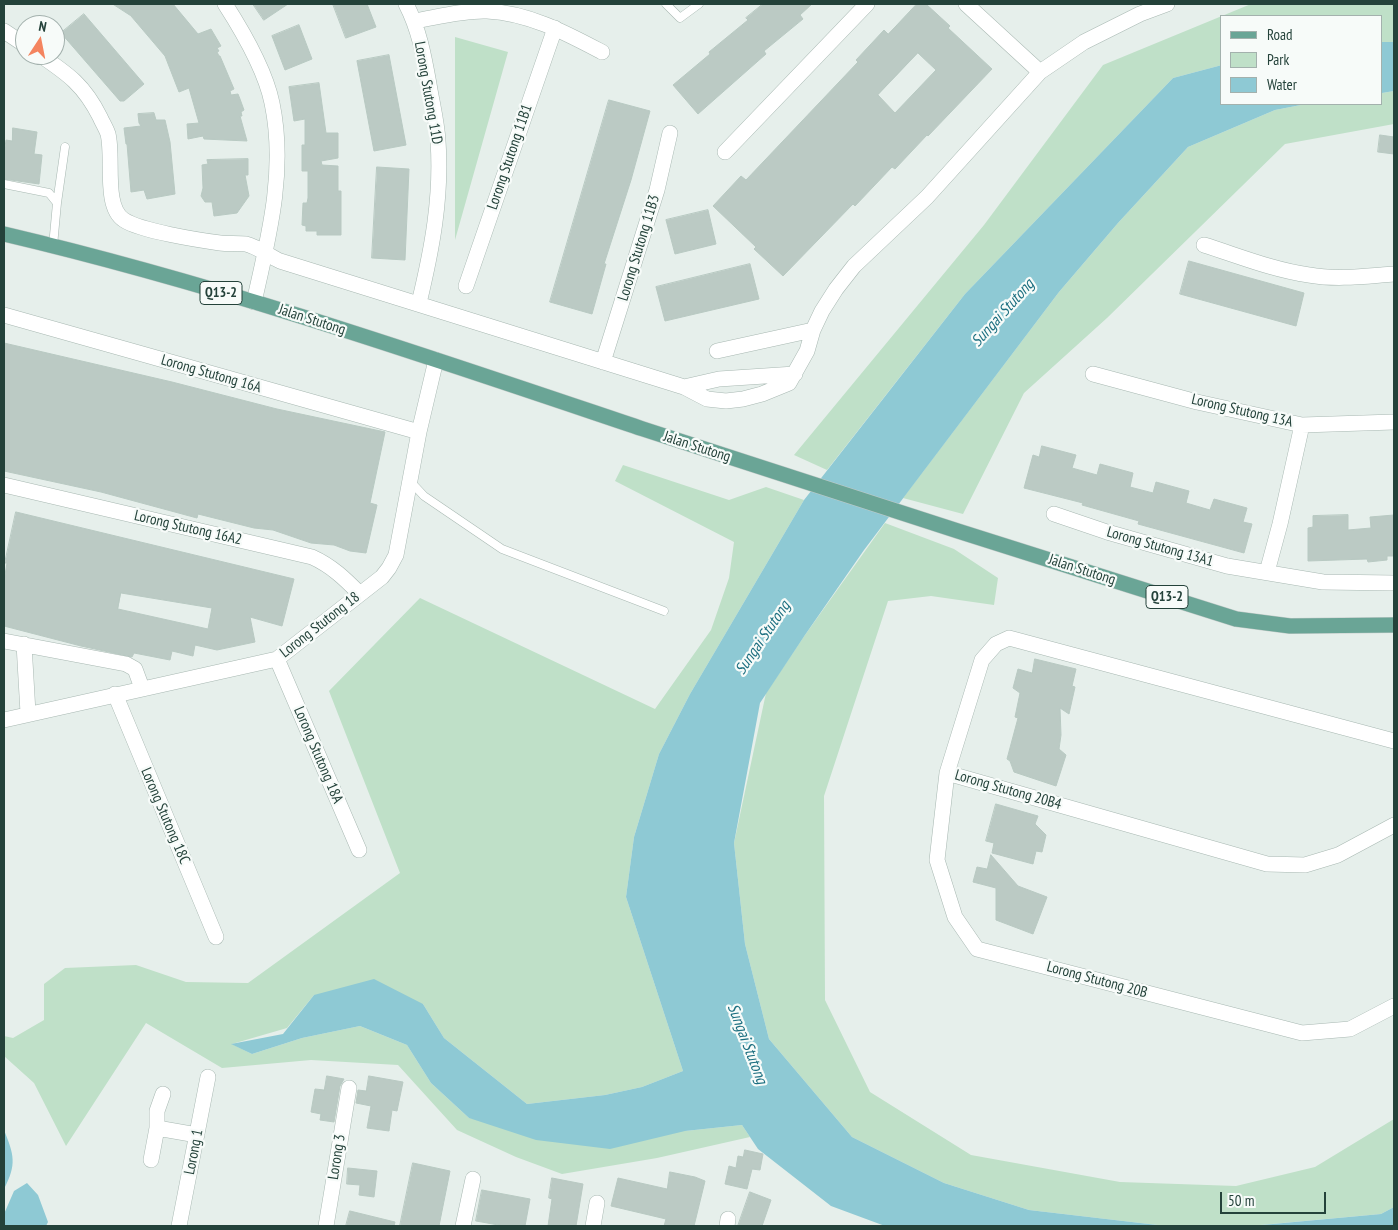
<!DOCTYPE html>
<style>
body{margin:0}
#map{position:relative;width:1398px;height:1230px;overflow:hidden;background:#e6efeb;font-family:"PT Sans Narrow",sans-serif}
canvas{display:block}
.frame{position:absolute;inset:0;border:5px solid #24423a;pointer-events:none}
.legend{position:absolute;left:1220px;top:15px;width:162px;height:90px;box-sizing:border-box;background:#f7fbf9;border:1px solid #a3b1ad;margin:0;padding:6px 9px;list-style:none;font-size:15px;color:#24423a}
.legend li{display:flex;align-items:center;gap:10px;height:25px}
.legend b{width:25px;border:1px solid #a3b1ad}
.north{position:absolute;left:15px;top:15px;width:50px;height:50px;box-sizing:border-box;background:#f7fbf9;border:1px solid #a3b1ad;border-radius:50%;rotate:11deg;font-size:14px;font-weight:700;line-height:20px;text-align:center;color:#24423a}
.north::after{content:'';display:block;margin:auto;width:18px;height:22px;background:#f4845f;clip-path:polygon(50% 0,100% 100%,50% 72%,0 100%)}
.scale{position:absolute;left:1220px;top:1192px;width:106px;height:22px;box-sizing:border-box;border:2px solid #24423a;border-top:0;padding-left:6px;font-size:15px;line-height:18px;white-space:nowrap;color:#24423a;-webkit-text-stroke:4px #f7fbf9;paint-order:stroke}
</style>
<div id="map">
<canvas width="1398" height="1230"></canvas>
<div class="frame"></div>
<ul class="legend">
<li><b style="height:6px;background:#6aa596"></b>Road</li>
<li><b style="height:14px;background:#bfe0c8"></b>Park</li>
<li><b style="height:14px;background:#8ec9d4"></b>Water</li>
</ul>
<div class="north">N</div>
<div class="scale">50 m</div>
</div>
<script>
const ctx = document.querySelector('canvas').getContext('2d');
ctx.lineJoin = 'round';
function fillPath(path, color) {
  ctx.fillStyle = color;
  ctx.fill(path, 'evenodd');
}
function stroke(path, color, width, dash) {
  ctx.strokeStyle = color;
  ctx.lineWidth = width;
  ctx.lineCap = dash ? 'butt' : 'round';
  ctx.setLineDash(dash || []);
  ctx.stroke(path);
}
function write(font, color, halo, rows, align = 'center') {
  ctx.font = font + ' "PT Sans Narrow",sans-serif';
  ctx.lineWidth = 4.5;
  ctx.setLineDash([]);
  ctx.textBaseline = 'middle';
  ctx.strokeStyle = halo;
  ctx.fillStyle = color;
  for (const [text, x, y, turn = 0] of rows) {
    ctx.save();
    ctx.translate(x, y);
    ctx.rotate((+turn || 0) * Math.PI / 180);
    ctx.textAlign = isNaN(turn) ? turn : align;
    if (halo) ctx.strokeText(text, 0, 0);
    ctx.fillText(text, 0, 0);
    ctx.restore();
  }
}
const green = new Path2D(`
 M1251,4H1394V42H1382V16H1222V65L1173,78L965,294L827,470L794,455L984,225L1103,65Z
 M455,37L508,52L455,240Z
 M1394,91V124L1285,144L1107,318L1024,393L963,514L903,498L1059,292L1118,223L1188,147L1275,110L1306,104H1382V93Z
 M623,465L729,500L766,487L804,500L690,694L659,754L634,837L626,897L683,1071L642,1087L605,1095L527,1104L444,1038L423,1004L314,995L287,1028L232,1044L252,1054L302,1038L360,1026L407,1045L431,1083L469,1118L685,1131L742,1125L750,1137L657,1158L562,1174L516,1157L457,1130L398,1065L311,1060L222,1068L146,1023L66,1146L34,1083L4,1056V1036L13,1038L44,1020V984L65,968L136,965L186,982L248,983L400,873L329,691L420,598L655,709L711,630L729,578L734,542L615,481Z
 M885,523L954,549L998,578L994,605L931,596L888,601L824,796L825,1000L870,1092L971,1155L1120,1182L1236,1186L1315,1167L1394,1119V1207L1381,1214L1250,1226H1166L1029,1210L944,1183L852,1137L769,1039L745,944L734,843L766,693L805,635Z`);
const water = new Path2D(`
 M1382,42H1394V91L1382,93Z
 M1222,65V104H1306L1275,110L1188,147L1118,223L1059,292L864,550L805,635L760,703L734,843L745,944L769,1039L852,1137L944,1183L1029,1210L1166,1226H885L831,1206L758,1149L742,1125L685,1131L610,1149L536,1140L469,1118L431,1083L407,1045L360,1026L302,1038L252,1054L231,1044L283,1034L314,995L374,979L423,1004L444,1038L527,1104L605,1095L642,1087L683,1071L626,897L634,837L659,754L690,694L804,500L965,294L1173,78Z
 M4,1130C14,1155 17,1164 4,1189Z
 M27,1183L38,1195L48,1222L46,1226H4V1214L14,1191Z
 M1394,1207V1226H1251L1381,1214Z`);
const building = new Path2D(`
 M113,4H173L198,34L211,29L221,46L217,48L219,51L217,52L219,56H220L234,89L230,91L231,95L238,94L240,99L244,110L241,112L242,116H240L247,141L204,139L203,136L188,139L187,124L199,123L189,88L179,92L165,56L131,16Z
 M253,4H288L264,20Z
 M333,4H367L376,27L346,38Z
 M763,4H812L800,15L803,19L764,51L766,54L698,114L673,85L710,54L709,52L748,20L746,18Z
 M917,4H926L950,26L948,28L992,69L928,136L927,135L895,169L892,167L855,206L853,204L783,276L754,249L756,247L713,206L741,176L746,180L858,62L856,60L884,30L888,34ZM918,53L936,70L895,113L878,95Z
 M84,14L144,84L124,101H120L61,33Z
 M299,25L312,59L285,70L272,36Z
 M389,55L406,145L374,151L357,61Z
 M319,83L326,133H338V158L321,161L322,165L338,166V191H341V235H317V231H306V226L302,225L303,203H307L308,198V171H302V145H305V119L294,121L289,87Z
 M609,100L650,111L631,180L604,264H606L592,314L550,302Z
 M154,113L156,120H165L170,142L175,194L147,199L144,190L131,192L127,144H126L124,128L141,126L139,123L138,114Z
 M13,128L37,132L34,154L42,155L39,184L4,179V154L6,140L12,141Z
 M1380,135L1394,137V154L1378,152Z
 M248,159V175H245L249,196L237,213L214,216L212,202H205L201,196L203,188L202,165L208,164L207,160Z
 M377,167L409,169L405,260L372,258Z
 M708,210L716,244L675,254L666,220Z
 M1189,261L1304,293L1296,326L1180,294Z
 M750,264L759,299L665,321L656,287Z
 M4,343L172,382L277,409L385,432L370,503L377,505L366,553L350,551L334,545L311,543L273,530L254,528L198,514L197,518L101,492L4,471Z
 M1042,446L1076,455L1072,468L1097,475L1100,464L1133,473L1130,487L1153,493L1156,482L1189,491L1186,503L1210,510L1214,499L1247,508L1243,522L1252,524L1244,553L1138,524L1139,521L1082,505L1083,503L1024,488L1033,455L1039,457Z
 M16,512L294,579L282,626L250,617L255,642L217,650L195,645L193,656L172,651L170,660L134,653L132,657L81,646L4,626V581L7,563H5ZM121,593L212,608L208,629L118,609Z
 M1348,515V530L1371,528L1370,517L1394,515V556H1387V560L1368,562L1367,559L1308,561V528L1313,527V516Z
 M1035,659L1076,669L1072,686L1075,687L1069,714L1060,708L1061,735L1059,749L1066,755L1056,786L1014,772L1010,761L1007,759L1018,718L1015,717L1020,693L1013,688L1018,669L1032,673Z
 M996,804L1038,816L1035,824L1046,835L1042,852L1036,851L1033,864L992,853L994,843L986,841Z
 M991,855L1018,886L1047,897L1033,934L996,920V888L973,882L977,867L987,869Z
 M327,1076L344,1079L340,1086L334,1122L320,1120L321,1114L311,1112L315,1089L324,1090Z
 M369,1076L403,1082L397,1111L392,1110L389,1131L367,1128L371,1106L356,1103L358,1090L366,1091Z
 M745,1150L763,1154L760,1170L752,1169L747,1189L725,1184L729,1166L736,1168L738,1156L743,1157Z
 M413,1163L450,1171L439,1226H400Z
 M348,1168L377,1171L374,1197L359,1195L360,1185L347,1184Z
 M670,1172L695,1177L705,1181L694,1226H664L666,1219L611,1206L618,1178L667,1189Z
 M552,1178L583,1184L576,1226H548L552,1199L549,1198Z
 M482,1190L530,1199L525,1226H504L476,1221Z
 M750,1192L771,1200L762,1226H738Z
 M350,1211L395,1222L394,1226H346Z`);
const service = new Path2D(`
 M666,4L680,18L699,4
 M4,184L49,193L57,203L53,246
 M57,203L65,147
 M410,481L424,496L502,549L664,611`);
const minor = new Path2D(`
 M225,4C243,32 265,69 272,103C286,170 269,236 254,302
 M406,4C419,29 424,56 429,84C432,103 437,122 438,141C442,197 432,249 419,303
 M966,4L1040,72
 M415,21C438,17 463,10 487,11C529,13 566,33 602,52
 M4,31L25,45
 M40,55C68,74 84,85 100,117C102,122 106,128 108,134C114,157 103,207 124,220C141,231 198,240 220,243C228,244 237,243 246,244C258,247 269,256 280,261L684,387L707,399L726,401L743,399L762,394L789,383L807,351L813,330L822,311L836,289L854,266L927,197L1040,72L1084,42L1140,14L1167,4
 M725,152L867,4
 M1204,245C1239,256 1273,270 1309,275C1337,280 1366,276 1394,274
 M466,286L555,28
 M4,315L419,432
 M717,351L813,330
 M603,362L657,190L670,133
 M1093,374L1197,402L1302,425L1394,422
 M684,387L719,379L795,374
 M4,485L312,557C332,566 345,579 360,594
 M1054,514L1107,532L1227,566L1323,582L1394,583
 M1267,572L1280,524L1302,425
 M4,641L126,664L135,669L142,688
 M24,644L28,713
 M277,659L359,850
 M115,694L216,937
 M4,720L277,659L382,577L389,568L396,555L419,432L436,360
 M1394,741L1009,638L996,644L982,660L947,773L937,860L955,917L977,949L1302,1033L1350,1029L1394,1006
 M947,773L1267,864L1305,865L1338,855L1394,825
 M157,1128L197,1135
 M151,1160L157,1128V1111L163,1094
 M179,1226L208,1077
 M326,1226L349,1088
 M463,1226L473,1179
 M593,1226L597,1203
 M727,1226L728,1219`);
const primary = new Path2D(`
 M4,234C221,285 432,358 643,429C840,494 1038,557 1236,619L1290,626L1394,625`);
const shields = [
 [221,293,42],
 [1167,597,42]
];
const shieldNames = [
 ["Q13-2",221,293],
 ["Q13-2",1167,597]
];
const streetNames = [
 ["Lorong Stutong 11D",428,93,80],
 ["Lorong Stutong 11B1",510,157,-71],
 ["Lorong Stutong 11B3",639,248,-73],
 ["Jalan Stutong",312,320,18],
 ["Lorong Stutong 16A",211,374,16],
 ["Lorong Stutong 13A",1242,411,13],
 ["Jalan Stutong",697,447,18],
 ["Lorong Stutong 16A2",188,528,13],
 ["Lorong Stutong 13A1",1160,547,16],
 ["Jalan Stutong",1082,570,18],
 ["Lorong Stutong 18",320,625,-38],
 ["Lorong Stutong 18A",318,755,67],
 ["Lorong Stutong 20B4",1008,790,16],
 ["Lorong Stutong 18C",165,816,67],
 ["Lorong Stutong 20B",1097,980,15],
 ["Lorong 1",194,1152,-79],
 ["Lorong 3",337,1157,-81]
];
const waterNames = [
 ["Sungai Stutong",1003,313,-48],
 ["Sungai Stutong",763,638,-56],
 ["Sungai Stutong",747,1044,69]
];
fillPath(green, '#bfe0c8');
fillPath(water, '#8ec9d4');
fillPath(building, '#bbcac4');
stroke(building, '#b8c9c2', 1);
stroke(service, '#a8b8b2', 9);
stroke(minor, '#a8b8b2', 16);
stroke(primary, '#c2cac8', 16);
stroke(service, '#fff', 8);
stroke(minor, '#fff', 15);
stroke(primary, '#6aa596', 15);
for (const [x, y, w] of shields) {
  const box = new Path2D();
  box.roundRect(x - w / 2, y - 11.5, w, 23, 4);
  ctx.fillStyle = '#f7fbf9';
  ctx.fill(box);
  stroke(box, '#24423a', 1);
}
write('bold 14px', '#24423a', null, shieldNames);
write('15px', '#24423a', '#f7fbf9', streetNames);
write('italic 16px', '#1c6f80', '#f7fbf9', waterNames);
</script>
